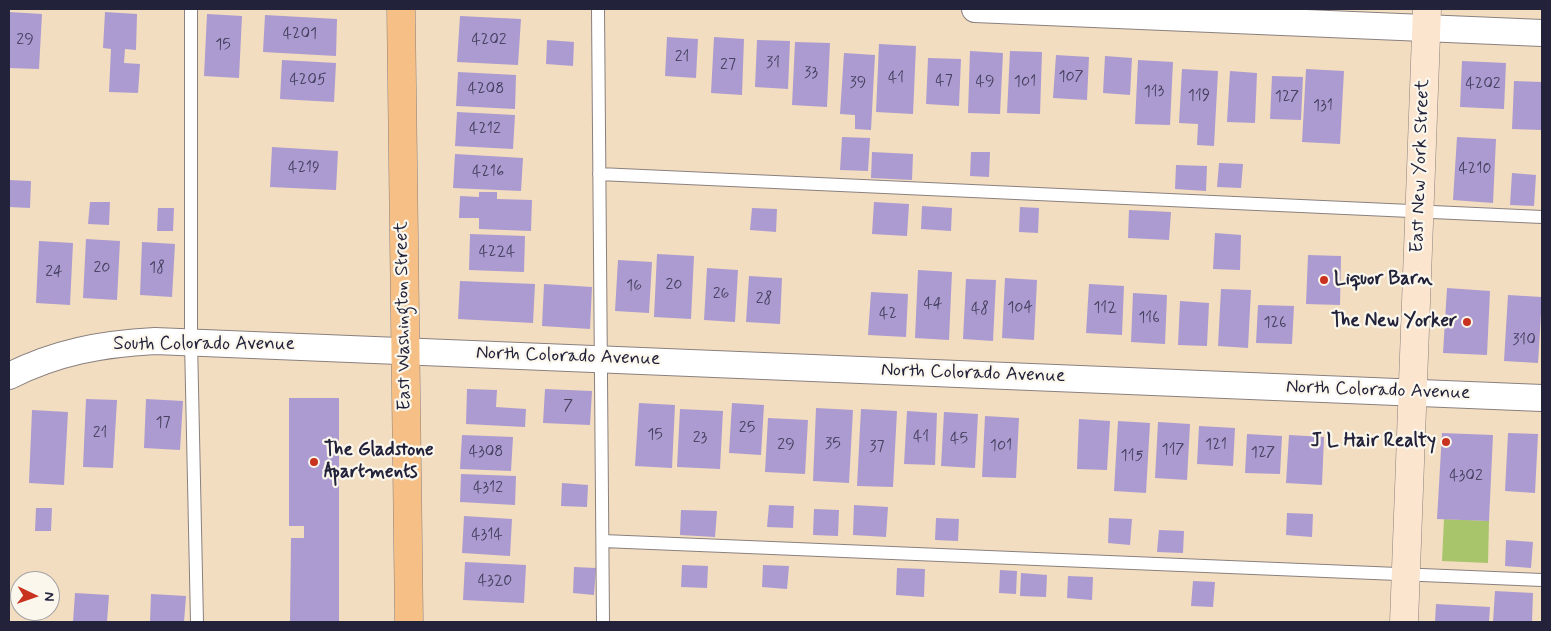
<!DOCTYPE html>
<style>
body{margin:0}
#map{position:relative;width:1551px;height:631px;overflow:hidden;background:#f2ddc0;font-family:Mynerve,sans-serif}
canvas{display:block}
.frame{position:absolute;inset:0;border:10px solid #22223b;pointer-events:none}
.north{position:absolute;left:10px;top:571px;width:50px;height:50px;box-sizing:border-box;background:#fbf7ec;border:1px solid #a4a2a5;border-radius:50%;rotate:93deg;font-size:14px;font-weight:700;line-height:20px;text-align:center;color:#22223b}
.north::after{content:'';display:block;margin:auto;width:18px;height:22px;background:#c8321e;clip-path:polygon(50% 0,100% 100%,50% 72%,0 100%)}
</style>
<div id="map">
<canvas width="1551" height="631"></canvas>
<div class="frame"></div>
<div class="north">N</div>
</div>
<script>
const ctx = document.querySelector('canvas').getContext('2d');
ctx.lineJoin = 'round';
function fillPath(path, color) {
  ctx.fillStyle = color;
  ctx.fill(path, 'evenodd');
}
function stroke(path, color, width, dash) {
  ctx.strokeStyle = color;
  ctx.lineWidth = width;
  ctx.lineCap = dash ? 'butt' : 'round';
  ctx.setLineDash(dash || []);
  ctx.stroke(path);
}
function write(font, color, halo, rows, align = 'center') {
  ctx.font = font + ' Mynerve,sans-serif';
  ctx.lineWidth = 4.5;
  ctx.setLineDash([]);
  ctx.textBaseline = 'middle';
  ctx.strokeStyle = halo;
  ctx.fillStyle = color;
  for (const [text, x, y, turn = 0] of rows) {
    ctx.save();
    ctx.translate(x, y);
    ctx.rotate((+turn || 0) * Math.PI / 180);
    ctx.textAlign = isNaN(turn) ? turn : align;
    if (halo) ctx.strokeText(text, 0, 0);
    ctx.fillText(text, 0, 0);
    ctx.restore();
  }
}
const green = new Path2D(`
 M1444,519L1489,521L1488,563L1442,561Z`);
const building = new Path2D(`
 M9,12L42,14L39,69L9,68Z
 M105,12L137,14L136,50L125,49L124,63L140,64L138,93L109,92L111,49L103,48Z
 M207,14L242,16L239,78L204,76Z
 M265,15L337,19L336,56L263,52Z
 M460,16L521,19L518,65L457,62Z
 M667,37L698,39L696,78L665,76Z
 M714,37L744,39L742,95L711,93Z
 M547,40L574,42L573,66L546,64Z
 M757,40L790,41L788,89L755,87Z
 M795,42L830,43L827,107L792,105Z
 M879,44L916,46L913,114L876,112Z
 M970,51L1003,53L1000,114L968,113Z
 M1010,51L1042,52L1040,114L1007,113Z
 M844,53L875,55L871,130L855,129V115L840,114Z
 M1056,55L1089,57L1087,100L1053,98Z
 M1105,56L1132,58L1130,95L1103,93Z
 M928,58L961,59L959,106L926,104Z
 M282,60L336,63L334,102L280,99Z
 M1138,60L1173,62L1170,125L1135,124Z
 M1462,61L1506,63L1504,109L1460,107Z
 M1182,69L1218,71L1214,146L1197,145L1198,124L1179,123Z
 M1306,69L1344,71L1340,144L1302,142Z
 M1230,71L1257,73L1255,123L1227,122Z
 M458,72L516,75L515,109L456,106Z
 M1272,76L1303,77L1301,120L1270,119Z
 M1514,81L1542,82V130L1512,129Z
 M457,112L515,115L513,149L455,146Z
 M842,137L870,138L868,171L840,170Z
 M1457,137L1496,139L1493,203L1453,200Z
 M272,147L338,151L336,190L270,187Z
 M872,152L913,154L912,180L871,178Z
 M971,152H990L989,177L970,176Z
 M455,154L523,158L521,191L453,188Z
 M1219,163L1243,164L1241,188L1217,187Z
 M1176,165L1207,166L1206,191L1175,189Z
 M1512,173L1536,175L1534,206L1510,205Z
 M9,180L31,181L30,208L9,207Z
 M479,192H497V199L532,200L531,231L479,229V218H459L460,196L479,197Z
 M90,202H110L109,225L88,224Z
 M874,202L909,204L907,236L872,234Z
 M922,206L952,208L951,231L921,229Z
 M1020,207L1039,208L1038,233L1019,232Z
 M158,208H174L173,231H157Z
 M752,208L777,209L776,232L750,230Z
 M1129,210L1171,212L1169,240L1128,238Z
 M1215,233L1241,235L1240,270L1213,269Z
 M470,234L525,236L524,272L469,270Z
 M86,239L120,241L117,300L83,298Z
 M39,241L73,243L70,305L36,303Z
 M142,242L175,244L172,297L140,295Z
 M657,254L694,256L691,319L654,317Z
 M1308,255L1341,256L1340,305L1306,304Z
 M618,260L652,262L649,313L615,311Z
 M707,268L738,270L735,322L704,320Z
 M918,270L952,272L949,340L915,338Z
 M749,276L782,278L780,324L746,322Z
 M1005,278L1037,280L1034,340L1002,338Z
 M966,279L996,280L993,341L963,339Z
 M460,281L535,284L533,323L458,319Z
 M544,284L592,287L590,329L542,326Z
 M1089,284L1124,286L1122,335L1086,333Z
 M1447,288L1490,291L1487,355L1443,353Z
 M1221,289L1251,290L1248,348L1218,346Z
 M871,292L908,294L906,337L868,335Z
 M1133,293L1167,295L1165,344L1131,342Z
 M1508,295L1542,297L1538,363L1504,361Z
 M1180,301L1209,303L1207,346L1178,345Z
 M1258,305L1294,306L1292,344L1256,343Z
 M467,389L497,390L496,407L526,409L525,427L466,424Z
 M545,389L592,391L590,425L543,423Z
 M289,398H339V622H290L291,538H304V526H289Z
 M86,399L117,400L113,468L83,467Z
 M146,399L183,401L180,450L144,448Z
 M639,403L675,405L672,468L635,466Z
 M732,403L764,405L761,455L729,453Z
 M816,408L853,410L849,483L813,481Z
 M680,409L723,411L720,469L677,467Z
 M861,409L897,411L893,487L857,486Z
 M32,410L68,412L64,485L29,483Z
 M907,411L937,413L935,465L904,464Z
 M944,412L978,414L975,468L941,466Z
 M985,416L1019,418L1016,478L982,477Z
 M768,418L808,420L805,474L765,472Z
 M1079,419L1110,421L1107,470L1077,469Z
 M1118,421L1150,423L1146,493L1114,491Z
 M1158,422L1190,424L1187,480L1155,478Z
 M1199,426L1235,428L1233,466L1197,464Z
 M1442,433L1493,435L1489,521L1437,519Z
 M1508,433L1538,434L1535,493L1505,491Z
 M1247,434L1282,436L1280,474L1245,473Z
 M462,435L513,437L511,471L460,469Z
 M1289,435L1324,437L1322,485L1286,483Z
 M461,474L516,476L515,505L460,502Z
 M562,483L588,485L587,507L561,506Z
 M769,505L794,506L793,528L767,527Z
 M854,505L888,507L886,537L853,535Z
 M36,508H52L51,531H35Z
 M814,509L839,510L838,536L813,535Z
 M681,510L717,511L715,537L680,535Z
 M1287,513L1313,514L1312,537L1286,535Z
 M464,516L512,519L510,556L462,553Z
 M936,518L959,519L958,541L935,540Z
 M1109,518L1132,519L1130,545L1108,543Z
 M1159,530L1184,531L1183,553L1157,552Z
 M1506,540L1533,542L1531,568L1505,566Z
 M465,562L526,565L524,603L463,600Z
 M682,565L708,566L707,588L681,587Z
 M763,565L789,566L787,589L762,587Z
 M574,567L596,568L594,595L573,593Z
 M897,568L925,569L924,597L896,595Z
 M1000,570L1017,571L1016,594L999,593Z
 M1021,573L1047,575L1046,597L1020,596Z
 M1068,576L1093,577L1092,600L1067,598Z
 M1193,581L1215,582L1213,607L1191,606Z
 M1495,591L1533,593L1532,622H1493Z
 M75,593L109,595L107,622H73Z
 M151,594L186,596L184,622H150Z
 M1436,604L1490,607L1489,622H1435Z`);
const lane = new Path2D(`
 M191,9V341L197,622
 M598,9L603,622
 M599,174L1542,217
 M603,541L1542,580`);
const street = new Path2D(`
 M975,9L1542,33
 M9,376C57,352 101,344 155,341L1542,398`);
const secondary = new Path2D(`
 M1404,622L1427,9`);
const primary = new Path2D(`
 M401,9L409,622`);
const markers = [
 [1324,280,5,"#c8321e"],
 [1467,322,5,"#c8321e"],
 [1446,442,5,"#c8321e"],
 [314,462,5,"#c8321e"]
];
const numberNames = [
 ["4201",300,35],
 ["29",25,41],
 ["4202",489,41],
 ["15",223,46],
 ["21",682,58],
 ["31",773,64],
 ["27",728,66],
 ["33",811,74],
 ["107",1071,78],
 ["41",896,79],
 ["4205",308,81],
 ["47",944,82],
 ["49",985,83],
 ["101",1025,83],
 ["39",858,84],
 ["4202",1483,85],
 ["4208",486,90],
 ["113",1154,93],
 ["119",1199,97],
 ["127",1287,98],
 ["131",1323,107],
 ["4212",485,130],
 ["4219",304,169],
 ["4210",1475,170],
 ["4216",488,173],
 ["4224",497,253],
 ["20",102,269],
 ["18",157,269],
 ["24",54,273],
 ["20",674,286],
 ["16",634,287],
 ["26",721,295],
 ["28",764,300],
 ["44",933,305],
 ["104",1020,309],
 ["112",1105,309],
 ["48",980,310],
 ["42",888,315],
 ["116",1149,319],
 ["126",1275,324],
 ["310",1524,341],
 ["7",568,407],
 ["17",163,424],
 ["25",747,429],
 ["21",100,434],
 ["15",655,436],
 ["41",921,438],
 ["23",700,439],
 ["45",959,440],
 ["35",833,445],
 ["29",786,446],
 ["121",1216,446],
 ["101",1001,447],
 ["37",877,448],
 ["117",1173,451],
 ["4308",486,453],
 ["127",1263,454],
 ["115",1132,457],
 ["4302",1466,477],
 ["4312",488,489],
 ["4314",487,536],
 ["4320",495,582]
];
const streetNames = [
 ["East New York Street",1421,166,-88],
 ["East Washington Street",404,316,-91],
 ["South Colorado Avenue",204,345],
 ["North Colorado Avenue",568,357,2],
 ["North Colorado Avenue",973,374,2],
 ["North Colorado Avenue",1378,391,2]
];
const poiNames = [
 ["Liquor Barn",1334,280],
 ["The New Yorker",1457,322,"right"],
 ["J L Hair Realty",1436,442,"right"],
 ["The Gladstone",324,451],
 ["Apartments",324,473]
];
fillPath(green, '#a8c56c');
fillPath(building, '#ac9bd0');
stroke(lane, '#8a807e', 14);
stroke(street, '#8a807e', 28);
stroke(secondary, '#8a807e', 29);
stroke(primary, '#8a807e', 29);
stroke(lane, '#fff', 12);
stroke(street, '#fff', 26);
stroke(secondary, '#fbe5cf', 28);
stroke(primary, '#f5bf86', 28);
for (const [x, y, r, color] of markers) {
  const dot = new Path2D();
  dot.arc(x, y, r, 0, 2 * Math.PI);
  ctx.fillStyle = color;
  ctx.fill(dot);
  stroke(dot, '#fbf7ec', 2);
}
write('16px', '#444060', null, numberNames);
write('19px', '#22223b', '#fbf7ec', streetNames);
write('bold 19px', '#22223b', '#fbf7ec', poiNames, 'left');
</script>
